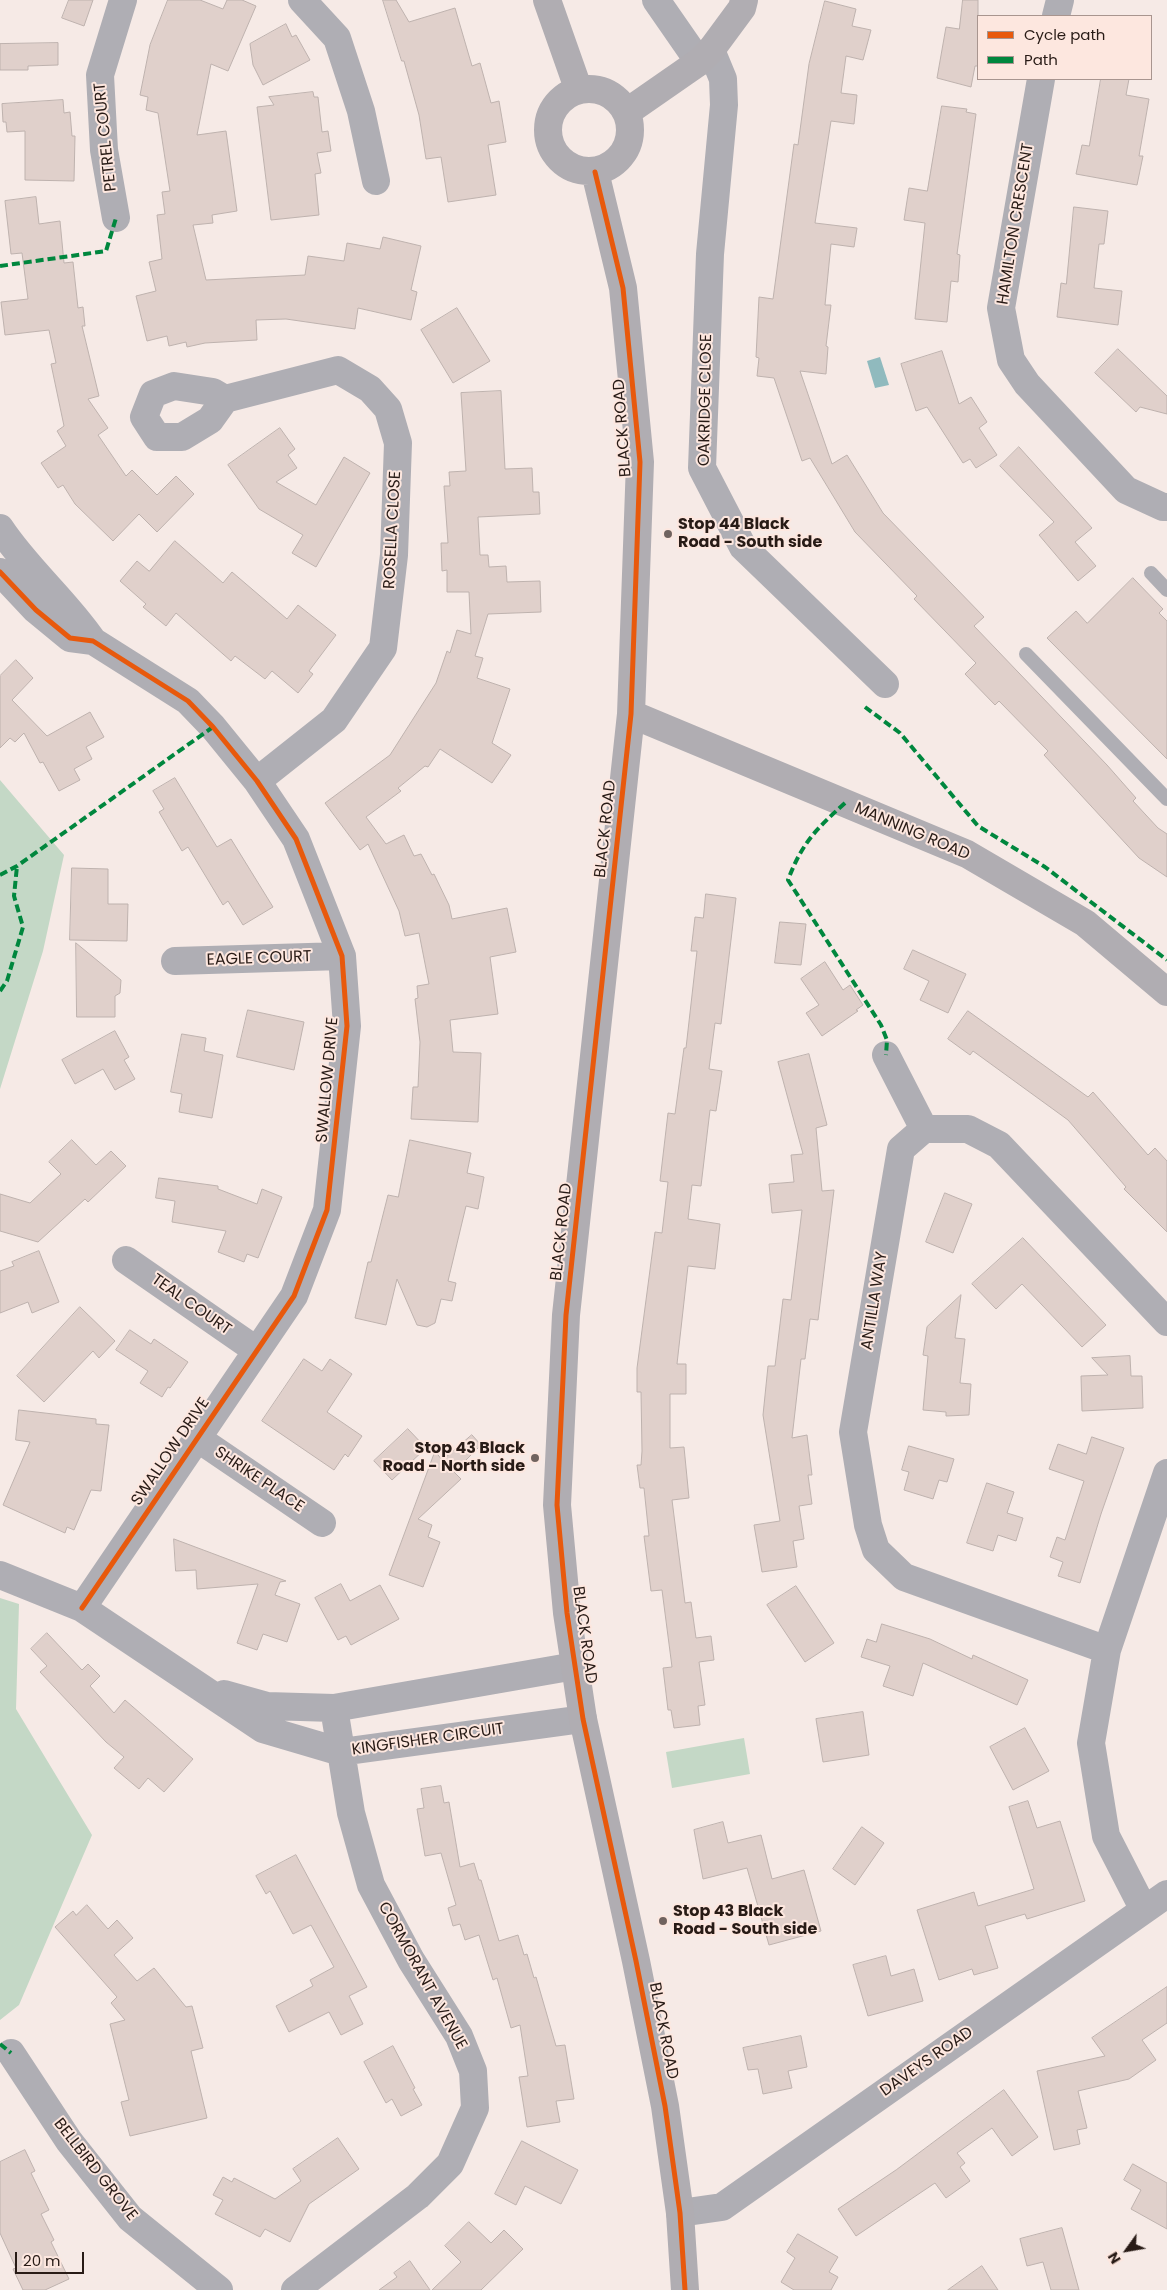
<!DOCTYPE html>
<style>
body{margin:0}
#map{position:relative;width:1167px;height:2290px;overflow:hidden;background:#f6eae6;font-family:Poppins,sans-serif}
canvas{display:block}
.legend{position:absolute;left:977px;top:15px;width:175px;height:65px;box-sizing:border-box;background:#fde7df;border:1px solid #a8958f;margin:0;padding:6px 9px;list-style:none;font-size:15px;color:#281b16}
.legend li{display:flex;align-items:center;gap:10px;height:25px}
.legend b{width:25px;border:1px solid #a8958f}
.north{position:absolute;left:1102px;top:2225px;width:50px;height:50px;-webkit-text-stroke:4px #fde7df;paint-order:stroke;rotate:238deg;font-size:14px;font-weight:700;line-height:20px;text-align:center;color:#281b16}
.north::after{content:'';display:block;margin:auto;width:18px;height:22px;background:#281b16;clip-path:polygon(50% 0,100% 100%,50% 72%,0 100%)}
.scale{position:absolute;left:15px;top:2252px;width:69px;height:22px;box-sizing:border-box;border:2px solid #281b16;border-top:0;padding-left:6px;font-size:15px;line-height:18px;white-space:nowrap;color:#281b16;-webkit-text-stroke:4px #fde7df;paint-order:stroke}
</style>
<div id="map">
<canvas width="1167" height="2290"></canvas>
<ul class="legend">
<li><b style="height:6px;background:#e8590c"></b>Cycle path</li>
<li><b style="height:6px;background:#00873e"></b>Path</li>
</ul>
<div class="north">N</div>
<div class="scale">20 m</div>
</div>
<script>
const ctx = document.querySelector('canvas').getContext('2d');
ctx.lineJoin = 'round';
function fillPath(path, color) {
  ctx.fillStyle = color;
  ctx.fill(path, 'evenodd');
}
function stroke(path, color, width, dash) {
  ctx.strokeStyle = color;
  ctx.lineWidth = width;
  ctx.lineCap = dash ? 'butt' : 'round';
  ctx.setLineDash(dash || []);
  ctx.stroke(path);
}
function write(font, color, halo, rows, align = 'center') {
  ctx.font = font + ' Poppins,sans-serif';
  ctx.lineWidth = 4;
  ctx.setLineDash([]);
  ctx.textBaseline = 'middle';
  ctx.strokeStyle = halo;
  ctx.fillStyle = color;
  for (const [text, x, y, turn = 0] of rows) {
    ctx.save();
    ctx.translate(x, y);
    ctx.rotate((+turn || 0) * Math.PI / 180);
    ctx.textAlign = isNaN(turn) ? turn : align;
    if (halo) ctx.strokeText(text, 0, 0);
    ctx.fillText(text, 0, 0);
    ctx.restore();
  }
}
const green = new Path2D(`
 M0,780L64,855L43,951L0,1089Z
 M0,1598L19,1604L16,1709L92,1835L19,2005L0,2020Z
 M744,1738L750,1774L672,1788L666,1752Z`);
const water = new Path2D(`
 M880,357L889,385L875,388L867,361Z`);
const building = new Path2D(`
 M69,0H93L84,26L62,18Z
 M168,0H200L223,9L227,0H242L256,6L228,71L211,64L197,135L226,131L237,211L212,215L213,223L193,225L206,280L305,275L308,256L344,261L347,243L380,249L383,237L421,246L411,290L417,292L411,320L358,308L355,329L286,319L256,320L257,340L205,343L187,347L186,342L169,346L167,336L147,341L136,296L156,291L149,262L162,259L157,215L165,214L162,192L170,191L158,113L146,110L148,97L140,95L150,45Z
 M383,0H396L409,22L455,8L472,66L480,63L491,103L499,101L506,142L488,145L496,195L448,202L441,157L426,159L419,115L404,61H402Z
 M963,0H978V66H975L971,87L937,78L946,27L959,29Z
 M825,1L856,9L852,26L871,30L863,60L846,56L841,93L857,95L854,124L831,121L815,223L857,228L854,247L831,244L825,305H831L826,346L828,347L826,374L800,371L832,464L847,455L883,513L984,617L974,626L1107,765L1136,798L1133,801L1158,828L1167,834V877L1139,858L1044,755L1048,751L999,701L995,705L965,674L976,663L914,599L917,596L855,532L810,458L802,461L774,378L757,376L759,358L756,357L759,297L773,299L794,144L798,145L809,64Z
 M286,24L292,37L296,35L310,60L263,85L253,65L250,44Z
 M58,43V65L28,66V70H0V44Z
 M1101,79H1129L1126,95L1149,99L1139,156H1143L1137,185L1076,174L1082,145L1089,146Z
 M313,92L314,97H318L322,132L328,131L331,151L317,153L321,173L315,174L319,215L271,220L257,107L274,105L269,97Z
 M63,100L64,113L70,112L72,136H75L74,181L25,180V131L7,132L6,122H3L2,104Z
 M942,106L967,109L966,112L976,114L957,254L960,255L958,282L951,281L947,322L915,319L925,223L904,220L909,188L927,191Z
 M36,197L39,224L60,221L64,263L73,262L78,308L83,307L85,326H82L99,396L88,399L108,428L98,435L126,476L132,470L157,495L176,476L194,494L157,532L139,514L113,541L75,504L63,485L58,488L41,463L66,446L57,431L64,426L51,364L56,363L49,330L5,335L1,302L28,299L22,253L11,254L5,201Z
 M1074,207L1108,211L1104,244H1099L1094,288L1122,291L1118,325L1057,317L1061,283L1066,284Z
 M457,308L490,361L453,383L421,330Z
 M1118,349L1167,396V414L1140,407L1136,412L1095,373Z
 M942,351L959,404L971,397L987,422L979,428L997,455L976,468L970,459L963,463L927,407L916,411L901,364Z
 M501,391L505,469L532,468L533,492H539L540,514L478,517L480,555H488L489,567L506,566L507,582L540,581L541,612L488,614L475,656L483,658L477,678L510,689L492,743L511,755L492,783L440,749L428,767L425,766L398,788L401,791L366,817L386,844L404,835L414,856L421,854L432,875L434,874L449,905L452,919L507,908L516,952L490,957L498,1014L450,1020L453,1052L481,1053L478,1122L411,1119L413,1087H418L420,1042L415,999L418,998L417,986L429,984L419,933L405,936L399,911L368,844L360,850L325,803L390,755L436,683L447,651L450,653L457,630L471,634L469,592H447V570L442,571L441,543H448L444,486H450L449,472L466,471L461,393Z
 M280,428L295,449L288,455L297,468L276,482L316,505L344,457L370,473L316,567L292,553L303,535L259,509L228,465Z
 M1019,447L1092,528L1075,542L1096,566L1078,581L1039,535L1054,522L1000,466Z
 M175,541L223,583L232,572L287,619L298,605L336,635L309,671L313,674L298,693L272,671L265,679L235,656L231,661L176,613L166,626L143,607L146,604L120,581L137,561L149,571Z
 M1133,578L1163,609L1159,613L1167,621V759L1047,638L1076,611L1087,623Z
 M16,660L33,678L12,700L47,736L90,712L104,737L86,747L92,759L74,769L80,780L59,791L43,762L40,763L24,733L15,742L10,738L0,748V676Z
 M175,778L217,847L231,839L273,907L243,925L228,901L223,905L188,847L182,851L159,812L164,809L153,791Z
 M72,868L108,869V904H128L127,941L70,940Z
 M706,894L736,898L721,1024L715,1023L709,1069L722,1071L716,1111L710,1110L701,1186L692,1185L688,1219L720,1224L715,1269L688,1266L677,1364H686V1394H670V1448L684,1447L689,1498L672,1500L685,1603L691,1602L696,1638L711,1636L714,1660L699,1662L705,1705L698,1706L700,1725L674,1728L671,1710H668L663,1668L672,1667L662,1590L651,1591L644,1536H649L644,1488H640L637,1465H641L642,1451L641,1392H637V1368L655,1232L662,1233L668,1182L660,1181L668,1113L675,1114L684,1048H686L697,951H691L695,917L703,918Z
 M780,922L806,924L801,965L775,963Z
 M76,943L121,980L120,993L115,996V1017H77Z
 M913,950L966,974L948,1013L920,1000L929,981L904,969Z
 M825,962L843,990L850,985L863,1005L856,1010L858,1011L822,1036L806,1013L819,1005L801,979Z
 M248,1010L304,1022L294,1070L237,1057Z
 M968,1011L1088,1097L1093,1092L1148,1155L1155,1148L1167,1161V1232L1124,1189L1126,1187L1068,1120L973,1051L970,1055L948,1039Z
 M115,1031L129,1057L124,1060L135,1079L115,1090L103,1069L75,1084L62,1060Z
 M182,1034L206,1038L204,1051L223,1055L212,1118L179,1112L182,1094L171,1092Z
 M809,1054L827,1125L816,1128L822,1191L834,1190L818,1320L810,1319L805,1359H801L792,1438L807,1435L812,1475H808L812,1504L799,1506L804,1539L793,1541L797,1567L762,1572L754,1525L780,1521L763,1415L768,1366H775L783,1299L791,1300L802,1210L772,1213L769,1184L794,1182L791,1155L803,1154L778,1062Z
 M72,1140L96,1165L111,1151L126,1166L88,1202L85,1199L38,1242L0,1231V1194L30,1203L61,1174L49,1162Z
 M410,1140L471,1153L467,1173L484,1177L478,1209L466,1206L448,1281L456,1283L452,1301L441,1299L435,1323L427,1327L417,1325L397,1279L386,1325L355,1318L368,1262H371L388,1195L398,1197Z
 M159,1178L218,1186V1189L257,1204L262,1189L282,1197L258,1258L247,1254L244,1262L218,1252L226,1231L172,1222L175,1201L156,1198Z
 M945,1193L972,1204L953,1253L926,1242Z
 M1023,1238L1106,1325L1082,1347L1022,1284L996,1309L972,1284Z
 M39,1251L59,1302L32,1313L28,1302L0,1313V1271L14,1266L12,1262Z
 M961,1295L955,1338L965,1339L960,1383L971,1384L969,1415L946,1416V1412L923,1410L928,1356L923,1355L927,1327Z
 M80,1307L115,1341L99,1358L93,1351L44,1402L17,1376Z
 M130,1330L151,1344L154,1339L188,1362L170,1388L168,1387L162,1397L140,1383L148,1371L116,1350Z
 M1130,1356L1131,1376H1142L1143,1408L1082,1411L1081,1376L1108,1375L1092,1358Z
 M304,1359L322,1371L330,1359L352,1374L327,1412L362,1436L348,1457L345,1454L334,1470L262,1421Z
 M19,1410L96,1419V1424L109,1425L101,1491L91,1490L74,1530L67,1527L65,1533L3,1505L30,1442L16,1440Z
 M408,1429L426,1448L392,1480L374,1461Z
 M472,1435L481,1445L454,1472L461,1479L418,1519L432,1525L428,1537L440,1542L423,1587L389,1575L435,1451L442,1460Z
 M1092,1437L1124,1448L1101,1514L1080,1583L1058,1576L1063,1562L1050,1557L1057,1537L1065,1540L1084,1481L1049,1469L1058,1444L1086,1454Z
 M909,1446L954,1459L947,1482L939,1480L933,1499L904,1490L909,1472L902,1470Z
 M987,1483L1014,1492L1007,1513L1023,1518L1016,1541L998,1535L993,1551L967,1543Z
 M174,1539L286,1581L280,1582L275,1595L300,1604L287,1642L263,1634L257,1650L237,1643L258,1584L197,1589L196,1570L176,1571Z
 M341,1584L350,1601L380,1585L399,1619L351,1645L346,1636L338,1640L315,1598Z
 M796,1586L834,1643L805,1662L767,1605Z
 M882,1624L930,1639L972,1659L973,1655L1028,1680L1017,1705L923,1663L913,1696L883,1686L890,1666L861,1657L867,1639L876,1642Z
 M47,1633L82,1670L88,1664L100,1676L90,1686L114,1713L125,1700L193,1759L164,1792L148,1778L139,1789L114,1768L124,1757L106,1742L40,1672L47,1666L31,1649Z
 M863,1712L869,1755L823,1762L816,1719Z
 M1025,1728L1049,1771L1013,1790L990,1747Z
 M441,1786L444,1803L449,1802L460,1867L474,1863L479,1880H481L499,1941L518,1935L524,1955L527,1954L534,1978L536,1977L556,2046L565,2045L574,2099L556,2101L560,2122L527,2127L519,2077L528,2076L520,2025L511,2028L497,1978L493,1980L479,1935L465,1940L460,1924L453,1926L448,1908L456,1905L441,1853L425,1856L417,1809L424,1808L421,1789Z
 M1028,1801L1037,1828L1060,1821L1085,1901L1027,1919L1025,1914L985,1926L998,1968L974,1975L972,1969L939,1980L917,1910L974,1892L978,1906L1034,1889L1009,1807Z
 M723,1822L728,1843L761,1835L772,1879L804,1870L821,1931L769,1945L747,1868L703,1879L694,1830Z
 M862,1827L884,1843L855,1885L833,1869Z
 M296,1855L367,1987L349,1996L363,2024L341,2035L329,2012L289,2032L276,2006L313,1986L310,1980L334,1967L311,1925L293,1934L270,1891L266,1894L256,1876Z
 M87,1905L108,1929L117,1920L133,1938L114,1955L137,1981L154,1968L186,2007L192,2006L203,2048L191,2051L207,2118L130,2136L121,2102L129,2100L110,2024L125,2020L111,2003L117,1997L55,1927L73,1911L76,1915Z
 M886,1956L891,1976L914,1969L923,2001L868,2016L853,1965Z
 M1167,1987V2023L1142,2040L1156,2060L1129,2079L1078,2091L1087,2128L1077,2130L1080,2144L1054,2150L1037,2071L1105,2056L1092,2038Z
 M801,2036L807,2067L788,2071L792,2088L763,2094L758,2069L748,2070L743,2048Z
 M393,2046L415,2088L413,2089L422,2105L401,2116L392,2099L386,2103L364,2062Z
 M1004,2090L1038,2137L1012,2156L992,2128L957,2153L965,2163L960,2167L970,2181L946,2198L935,2183L856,2236L838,2209L896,2170Z
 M338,2138L359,2169L309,2204L290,2242L265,2229L260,2237L215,2214L223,2200L213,2195L223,2177L232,2182L234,2178L275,2199L301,2181L293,2169Z
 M522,2141L578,2170L561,2204L525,2186L516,2205L495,2194Z
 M25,2150L35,2171L31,2173L49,2210L41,2214L54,2240L51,2242L69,2279L45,2290H23L13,2269L16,2268L0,2233V2162Z
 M1133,2164L1167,2183V2229L1131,2209L1141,2190L1124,2180Z
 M469,2222L491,2243L504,2230L523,2249L481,2290H432L461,2262L445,2246Z
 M1062,2228L1079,2290H1051L1043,2262L1027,2266L1020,2239Z
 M798,2234L838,2257L829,2272L838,2277L831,2290H794L781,2282L795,2258L787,2252Z
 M410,2261L430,2290H379L397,2277L394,2273Z
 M982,2266L998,2290H948Z`);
const lane = new Path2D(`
 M1151,573L1167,590
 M1026,654L1167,799`);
const street = new Path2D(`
 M302,0L337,38L361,111L376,181
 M656,0L699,62
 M1056,16L1060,0
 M711,50L723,79L724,105L710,254L702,468L743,547L885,684
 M1041,79L1001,308L1011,360L1027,384L1126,490L1163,507H1167
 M116,218L104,150L100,75L123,0
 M225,399L213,392L174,386L153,394L144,417L157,437H182L210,420L225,399L338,370L370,389L388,409L398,443L394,555L383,648L334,720L257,781
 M0,528C27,569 65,600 93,641
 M0,572L36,610L70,638L93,641L188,701L213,727L257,781L296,839L342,956L347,1026L327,1210L294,1296L82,1608
 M175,961L342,956
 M886,1055L924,1129
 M126,1260L256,1350
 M197,1438L322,1523
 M0,1575L82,1608L263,1729L341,1752L583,1719
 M1107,1650L904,1577L876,1550L868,1525L853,1432L901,1149L924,1129H968L999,1145L1167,1322
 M224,1694L267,1706L334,1708L575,1666
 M1144,1910L1106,1836L1091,1743L1107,1650L1167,1473
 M11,2053L69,2141L130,2218L219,2290
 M680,2213L722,2207L1167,1894
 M295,2290L418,2196L450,2164L475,2108L473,2071L459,2036L411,1960L371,1885L351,1813L334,1708`);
const secondary = new Path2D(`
 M547,0L578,88
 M548 130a41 41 0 1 1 82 0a41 41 0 1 1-82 0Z
 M627,112L699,62L711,50L742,8L744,0
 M595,172L623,288L640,462L631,714L566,1315L557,1505L567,1613L583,1719L636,1961L665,2106L680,2213L685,2290
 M631,714L967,854L1085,923L1167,992`);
const quiet = new Path2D(`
 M0,266L106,251L116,218
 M865,707L900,733L978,826L1045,867L1167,960
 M845,803C816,829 802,843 788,880L881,1025L887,1040L886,1055
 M0,875L17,866L213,727
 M0,991L7,981L23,927L14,896L17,866
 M0,2044L11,2053`);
const cycleway = new Path2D(`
 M595,172L623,288L640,462L631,714L566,1315L557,1505L567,1613L583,1719L636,1961L665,2106L680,2213L685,2290
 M0,572L36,610L70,638L93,641L188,701L213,727L257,781L296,839L342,956L347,1026L327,1210L294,1296L82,1608`);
const markers = [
 [668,534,5,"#70635f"],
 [535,1458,5,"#70635f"],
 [663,1921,5,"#70635f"]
];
const streetNames = [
 ["PETREL COURT",106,137,-96],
 ["HAMILTON CRESCENT",1016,224,-81],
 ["OAKRIDGE CLOSE",706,400,-89],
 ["BLACK ROAD",623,428,-94],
 ["ROSELLA CLOSE",393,530,-87],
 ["BLACK ROAD",606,829,-84],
 ["MANNING ROAD",912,832,23],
 ["EAGLE COURT",259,959,-2],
 ["SWALLOW DRIVE",328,1080,-85],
 ["BLACK ROAD",562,1232,-84],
 ["ANTILLA WAY",875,1301,-81],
 ["TEAL COURT",191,1305,35],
 ["SWALLOW DRIVE",171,1452,-56],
 ["SHRIKE PLACE",259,1480,34],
 ["BLACK ROAD",584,1635,82],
 ["KINGFISHER CIRCUIT",428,1740,-8],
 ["CORMORANT AVENUE",422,1976,61],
 ["BLACK ROAD",663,2031,79],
 ["DAVEYS ROAD",927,2062,-35],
 ["BELLBIRD GROVE",95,2170,52]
];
const poiNames = [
 ["Stop 44 Black",678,525],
 ["Road - South side",678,543],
 ["Stop 43 Black",525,1449,"right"],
 ["Road - North side",525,1467,"right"],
 ["Stop 43 Black",673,1912],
 ["Road - South side",673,1930]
];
fillPath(green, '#c4d8c6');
fillPath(water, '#90babe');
fillPath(building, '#e0d0cb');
stroke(building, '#beb2ae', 1);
stroke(lane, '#afaeb4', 14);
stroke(street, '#afaeb4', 28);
stroke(secondary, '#b0adb2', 28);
stroke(quiet, '#00873e', 4, [8, 4]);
stroke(cycleway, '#e8590c', 5);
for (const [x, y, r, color] of markers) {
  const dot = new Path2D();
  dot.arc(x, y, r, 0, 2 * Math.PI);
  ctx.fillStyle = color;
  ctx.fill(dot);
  stroke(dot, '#fde7df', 2);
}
write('16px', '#281b16', '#fde7df', streetNames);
write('bold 16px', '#281b16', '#fde7df', poiNames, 'left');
</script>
